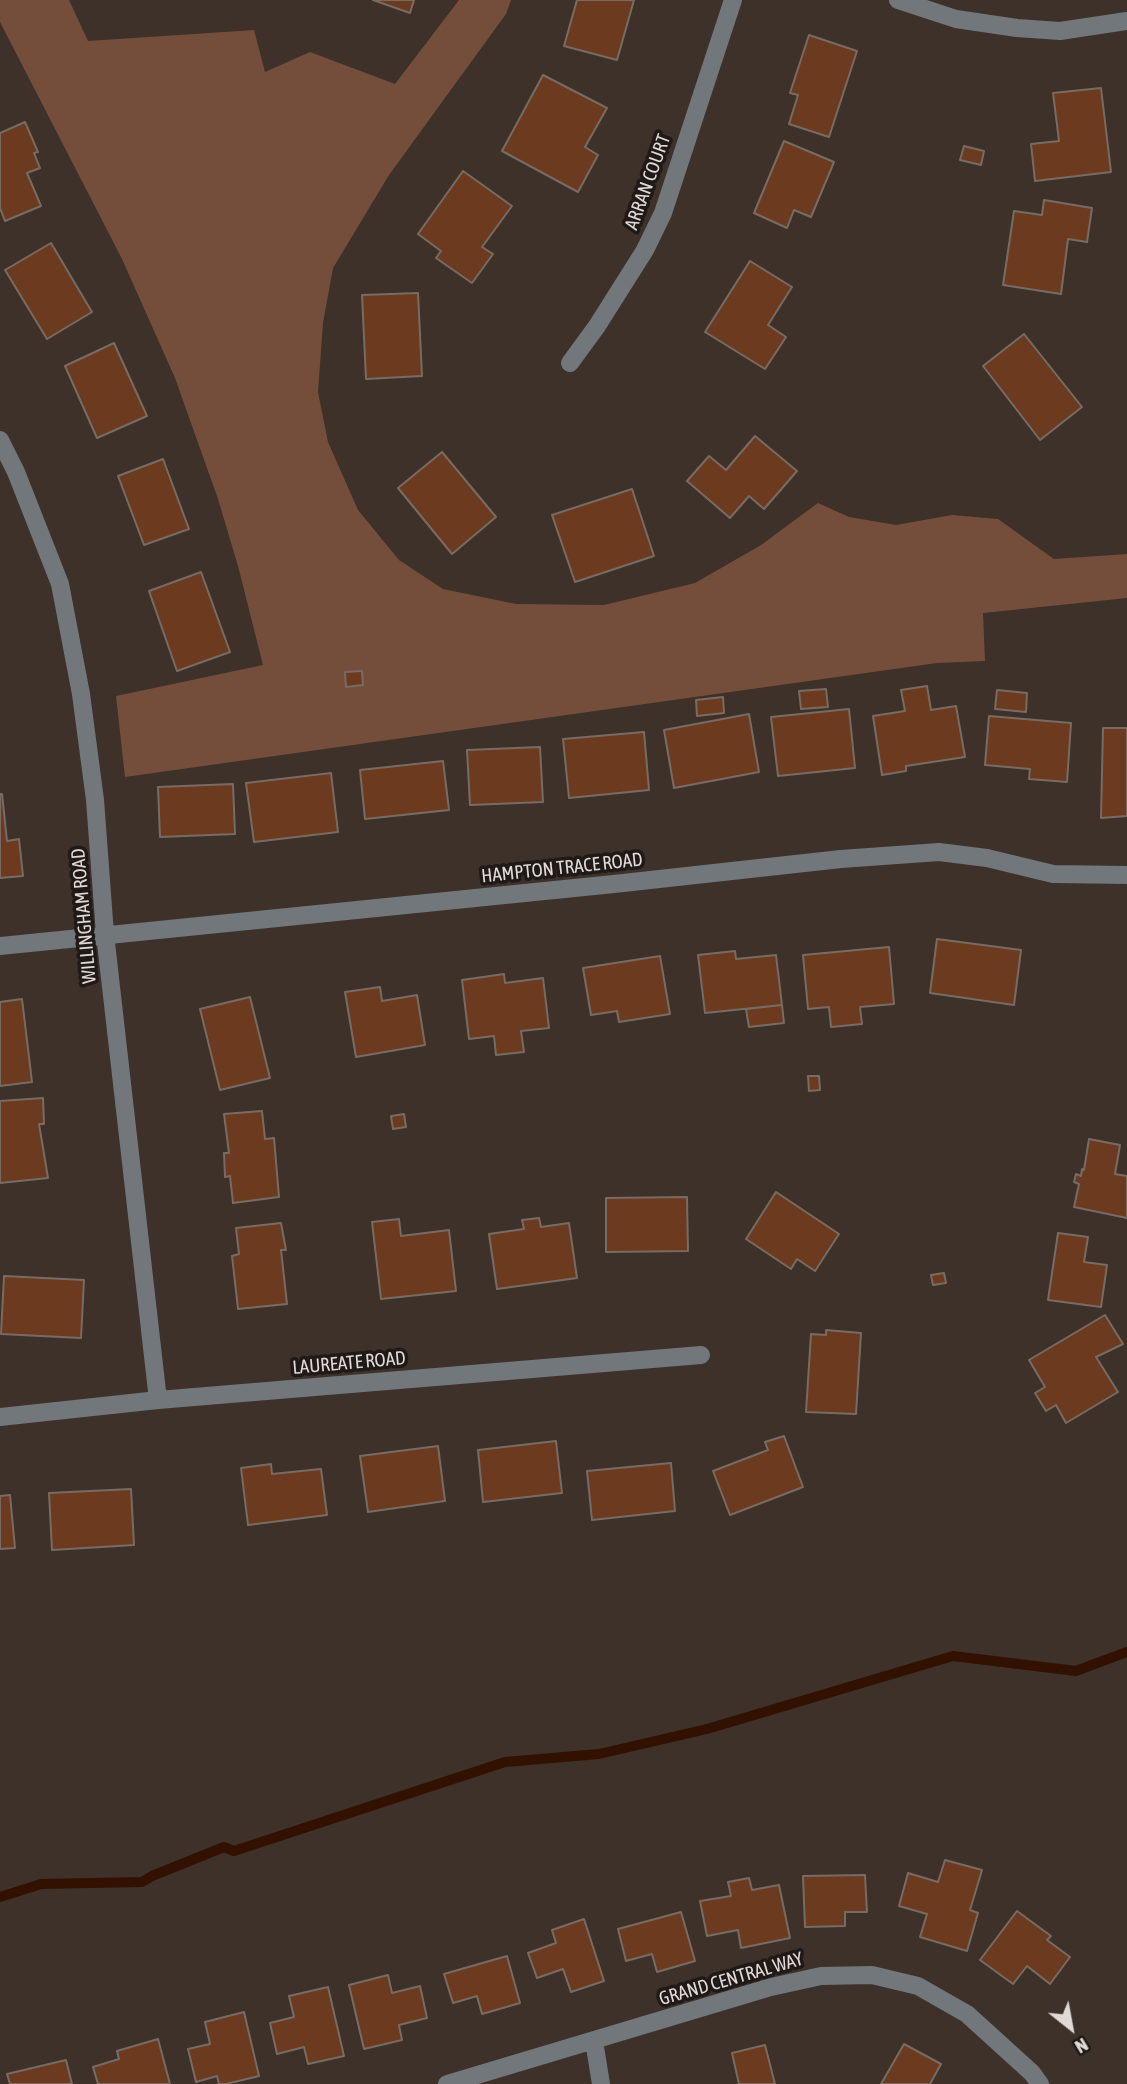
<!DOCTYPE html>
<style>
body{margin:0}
#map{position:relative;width:1127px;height:2084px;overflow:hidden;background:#3d312a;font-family:"Asap Condensed",sans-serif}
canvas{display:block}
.north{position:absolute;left:1036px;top:1993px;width:70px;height:70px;-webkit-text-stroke:5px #1f1a17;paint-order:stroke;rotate:149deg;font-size:19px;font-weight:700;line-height:28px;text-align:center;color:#e1d9d5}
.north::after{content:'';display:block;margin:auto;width:24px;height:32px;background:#e1d9d5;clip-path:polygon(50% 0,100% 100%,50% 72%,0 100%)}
</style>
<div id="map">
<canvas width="1127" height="2084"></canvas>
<div class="north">N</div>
</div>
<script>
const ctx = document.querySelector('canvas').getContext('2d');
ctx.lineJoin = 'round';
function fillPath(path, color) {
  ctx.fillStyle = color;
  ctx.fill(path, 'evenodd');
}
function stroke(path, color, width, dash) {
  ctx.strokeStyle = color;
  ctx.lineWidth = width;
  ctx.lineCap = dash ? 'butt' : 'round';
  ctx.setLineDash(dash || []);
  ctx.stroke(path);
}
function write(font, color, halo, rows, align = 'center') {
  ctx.font = font + ' "Asap Condensed",sans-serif';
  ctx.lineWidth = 7;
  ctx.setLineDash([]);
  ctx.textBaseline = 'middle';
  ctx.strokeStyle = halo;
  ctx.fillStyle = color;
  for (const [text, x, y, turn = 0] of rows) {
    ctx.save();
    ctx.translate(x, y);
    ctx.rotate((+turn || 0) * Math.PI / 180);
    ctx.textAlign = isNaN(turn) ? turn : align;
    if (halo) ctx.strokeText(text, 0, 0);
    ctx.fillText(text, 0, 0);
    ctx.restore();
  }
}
const green = new Path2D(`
 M0,0H69L88,41L254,30L265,72L310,52L395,84L459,0H511L506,14L389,175L333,268L323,323L318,392L328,442L358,510L399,560L443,589L516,604L604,605L695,583L761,545L818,503L849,517L896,525L952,515L998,519L1054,559L1127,554V598L983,613L985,661L937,663L125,777L116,696L263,665L238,566L218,499L175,378L122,259L0,22Z`);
const stream = new Path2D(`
 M0,1897L41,1884L142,1882L152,1876L224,1847L234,1851L505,1762L599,1754L707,1729L953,1656L1076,1671L1127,1652`);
const building = new Path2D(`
 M373,0H414L410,13Z
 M577,0H634L617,60L564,46Z
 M809,35L857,51L829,137L789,124L798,95L790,93Z
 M543,75L607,108L585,147L598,155L578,192L502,151Z
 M1101,88L1111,172L1035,181L1031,144L1059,141L1053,93Z
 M25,122L38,152L34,153L40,168L27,173L41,206L5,221L0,208V133Z
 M784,141L834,162L811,217L794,210L787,228L754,213Z
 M964,146L984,151L981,165L960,160Z
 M463,171L512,206L482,247L493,254L472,283L436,258L441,251L418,234Z
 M1044,200L1092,208L1087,242L1068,239L1061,294L1003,285L1014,211L1042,215Z
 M51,243L92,312L47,339L5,270Z
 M750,261L792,287L768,325L786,337L765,369L705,332Z
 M418,293L422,376L366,379L362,295Z
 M1024,334L1082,407L1040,440L983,366Z
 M114,343L147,416L97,438L65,366Z
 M755,436L797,471L764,509L749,496L730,518L687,481L709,456L726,470Z
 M442,452L496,517L452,554L398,488Z
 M163,459L189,529L144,545L118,476Z
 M632,489L654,556L575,582L552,515Z
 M201,572L230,652L177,671L149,591Z
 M362,671L363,685L346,687L345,672Z
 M927,686L931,710L956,706L965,757L906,766V771L882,775L873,716L905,711L901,690Z
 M826,689L828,707L801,709L799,691Z
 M997,690L1027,693L1026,712L995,709Z
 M723,697L724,713L697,716L696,700Z
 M849,709L855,768L778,776L771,717Z
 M749,714L759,772L674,788L664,730Z
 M989,716L1071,723L1067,782L1029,779L1030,769L985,765Z
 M1103,728H1127V816L1101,818Z
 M644,732L649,790L569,798L563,739Z
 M540,747L543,802L470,805L467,750Z
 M443,761L449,810L365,819L360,770Z
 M331,773L338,832L254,842L246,783Z
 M233,784L235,834L160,837L158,787Z
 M0,794H2L7,841L19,839L23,876L0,878Z
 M937,939L1021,950L1014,1005L930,993Z
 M889,947L894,1004L860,1007L862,1024L831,1027L829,1007L808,1009L803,955Z
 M735,951L736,959L776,955L782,1005L705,1013L698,955Z
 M660,956L670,1014L619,1022L617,1011L591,1015L583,968Z
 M504,974L505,983L543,978L549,1028L521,1031L524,1052L496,1055L494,1036L469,1039L462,980Z
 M380,987L382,1001L417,995L425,1045L356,1057L345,992Z
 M250,997L270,1078L220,1090L200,1009Z
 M22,999L32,1082L0,1086V1002Z
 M782,1005L784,1023L749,1027L746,1009Z
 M808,1076H819L820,1090L809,1091Z
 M43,1098L44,1124H39L48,1178L0,1183V1101Z
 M262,1111L265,1139L274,1138L279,1197L233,1203L230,1176L225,1177L224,1153H229L224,1114Z
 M404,1114L406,1127L393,1129L391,1116Z
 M1089,1139L1120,1145L1115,1174L1127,1176V1218L1074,1207L1079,1184L1074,1182L1076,1174L1081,1176L1082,1169L1084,1170Z
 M776,1192L839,1234L815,1271L797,1259L791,1269L746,1239Z
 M687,1197L688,1251L606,1252V1198Z
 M539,1218L541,1227L569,1223L577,1278L497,1289L489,1234L524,1229L522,1220Z
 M399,1219L401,1236L449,1230L456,1291L381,1299L372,1222Z
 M281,1223L286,1250H281L287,1304L238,1309L232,1256L239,1254L236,1228Z
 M1058,1233L1088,1237L1084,1262L1107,1265L1101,1307L1048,1300Z
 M944,1273L946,1283L933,1285L931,1275Z
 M4,1276L84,1280L81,1338L1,1334Z
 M1105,1315L1123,1344L1096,1357L1118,1392L1066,1423L1056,1405L1046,1411L1035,1393L1045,1387L1029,1360Z
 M826,1330L861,1333L856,1414L806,1412L811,1334L826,1335Z
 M784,1436L803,1487L730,1515L713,1471L768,1450L765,1442Z
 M556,1441L562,1493L483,1502L478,1450Z
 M438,1446L445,1501L368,1512L360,1456Z
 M671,1463L675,1511L592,1520L587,1471Z
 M271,1464L272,1474L321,1469L327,1515L248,1525L241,1468Z
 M131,1489L134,1545L52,1550L49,1493Z
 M10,1495L15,1548L0,1549V1496Z
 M945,1860L982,1870L970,1910L978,1913L967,1951L920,1937L927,1914L899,1906L908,1873L938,1882Z
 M865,1875L867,1912H845V1926L805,1927L803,1876Z
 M749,1878L752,1890L779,1885L790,1938L741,1948L738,1930L707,1936L700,1901L731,1896L728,1882Z
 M1017,1911L1051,1936L1047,1940L1070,1957L1050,1984L1027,1966L1013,1984L980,1960Z
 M681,1912L695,1961L657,1972L652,1954L626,1961L618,1929Z
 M584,1919L604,1981L571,1992L563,1969L537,1978L528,1953L556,1943L552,1930Z
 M507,1956L520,2003L482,2014L477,1996L453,2003L444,1974Z
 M388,1975L392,1993L420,1986L427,2018L399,2025L402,2040L364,2049L349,1985Z
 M328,1987L344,2056L308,2064L304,2047L277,2054L270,2023L294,2017L289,1996Z
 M244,2012L259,2076L226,2084H219L217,2076L196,2082L188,2049L210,2044L205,2022Z
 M158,2039L170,2084H98L93,2067L119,2059L117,2051Z
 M904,2044L941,2064L930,2084H881Z
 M765,2045L775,2084H739L732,2053Z
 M66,2060L72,2084H10L7,2074Z`);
const minor = new Path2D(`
 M898,0L956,19L1017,28L1060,31L1127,21
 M570,363L597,326L645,250L663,213L733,0
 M0,440L16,472L60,584L81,694L95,800L105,934L158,1400
 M0,946L614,884L841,859L939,852L987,858L1053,874L1127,875
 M0,1417L158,1400L701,1355
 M594,2041L601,2084
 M447,2084L771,1987L821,1976L872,1975L918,1986L967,2014L1032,2073L1040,2084`);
const streetNames = [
 ["ARRAN COURT",648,182,-70],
 ["HAMPTON TRACE ROAD",562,868,-6],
 ["WILLINGHAM ROAD",84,916,-95],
 ["LAUREATE ROAD",349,1363,-5],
 ["GRAND CENTRAL WAY",731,1979,-16]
];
fillPath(green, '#744e3b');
stroke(stream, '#310', 10);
fillPath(building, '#6b3a1f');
stroke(building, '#786b64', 2);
stroke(minor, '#71777b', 18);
write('19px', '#e1d9d5', '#1f1a17', streetNames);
</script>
